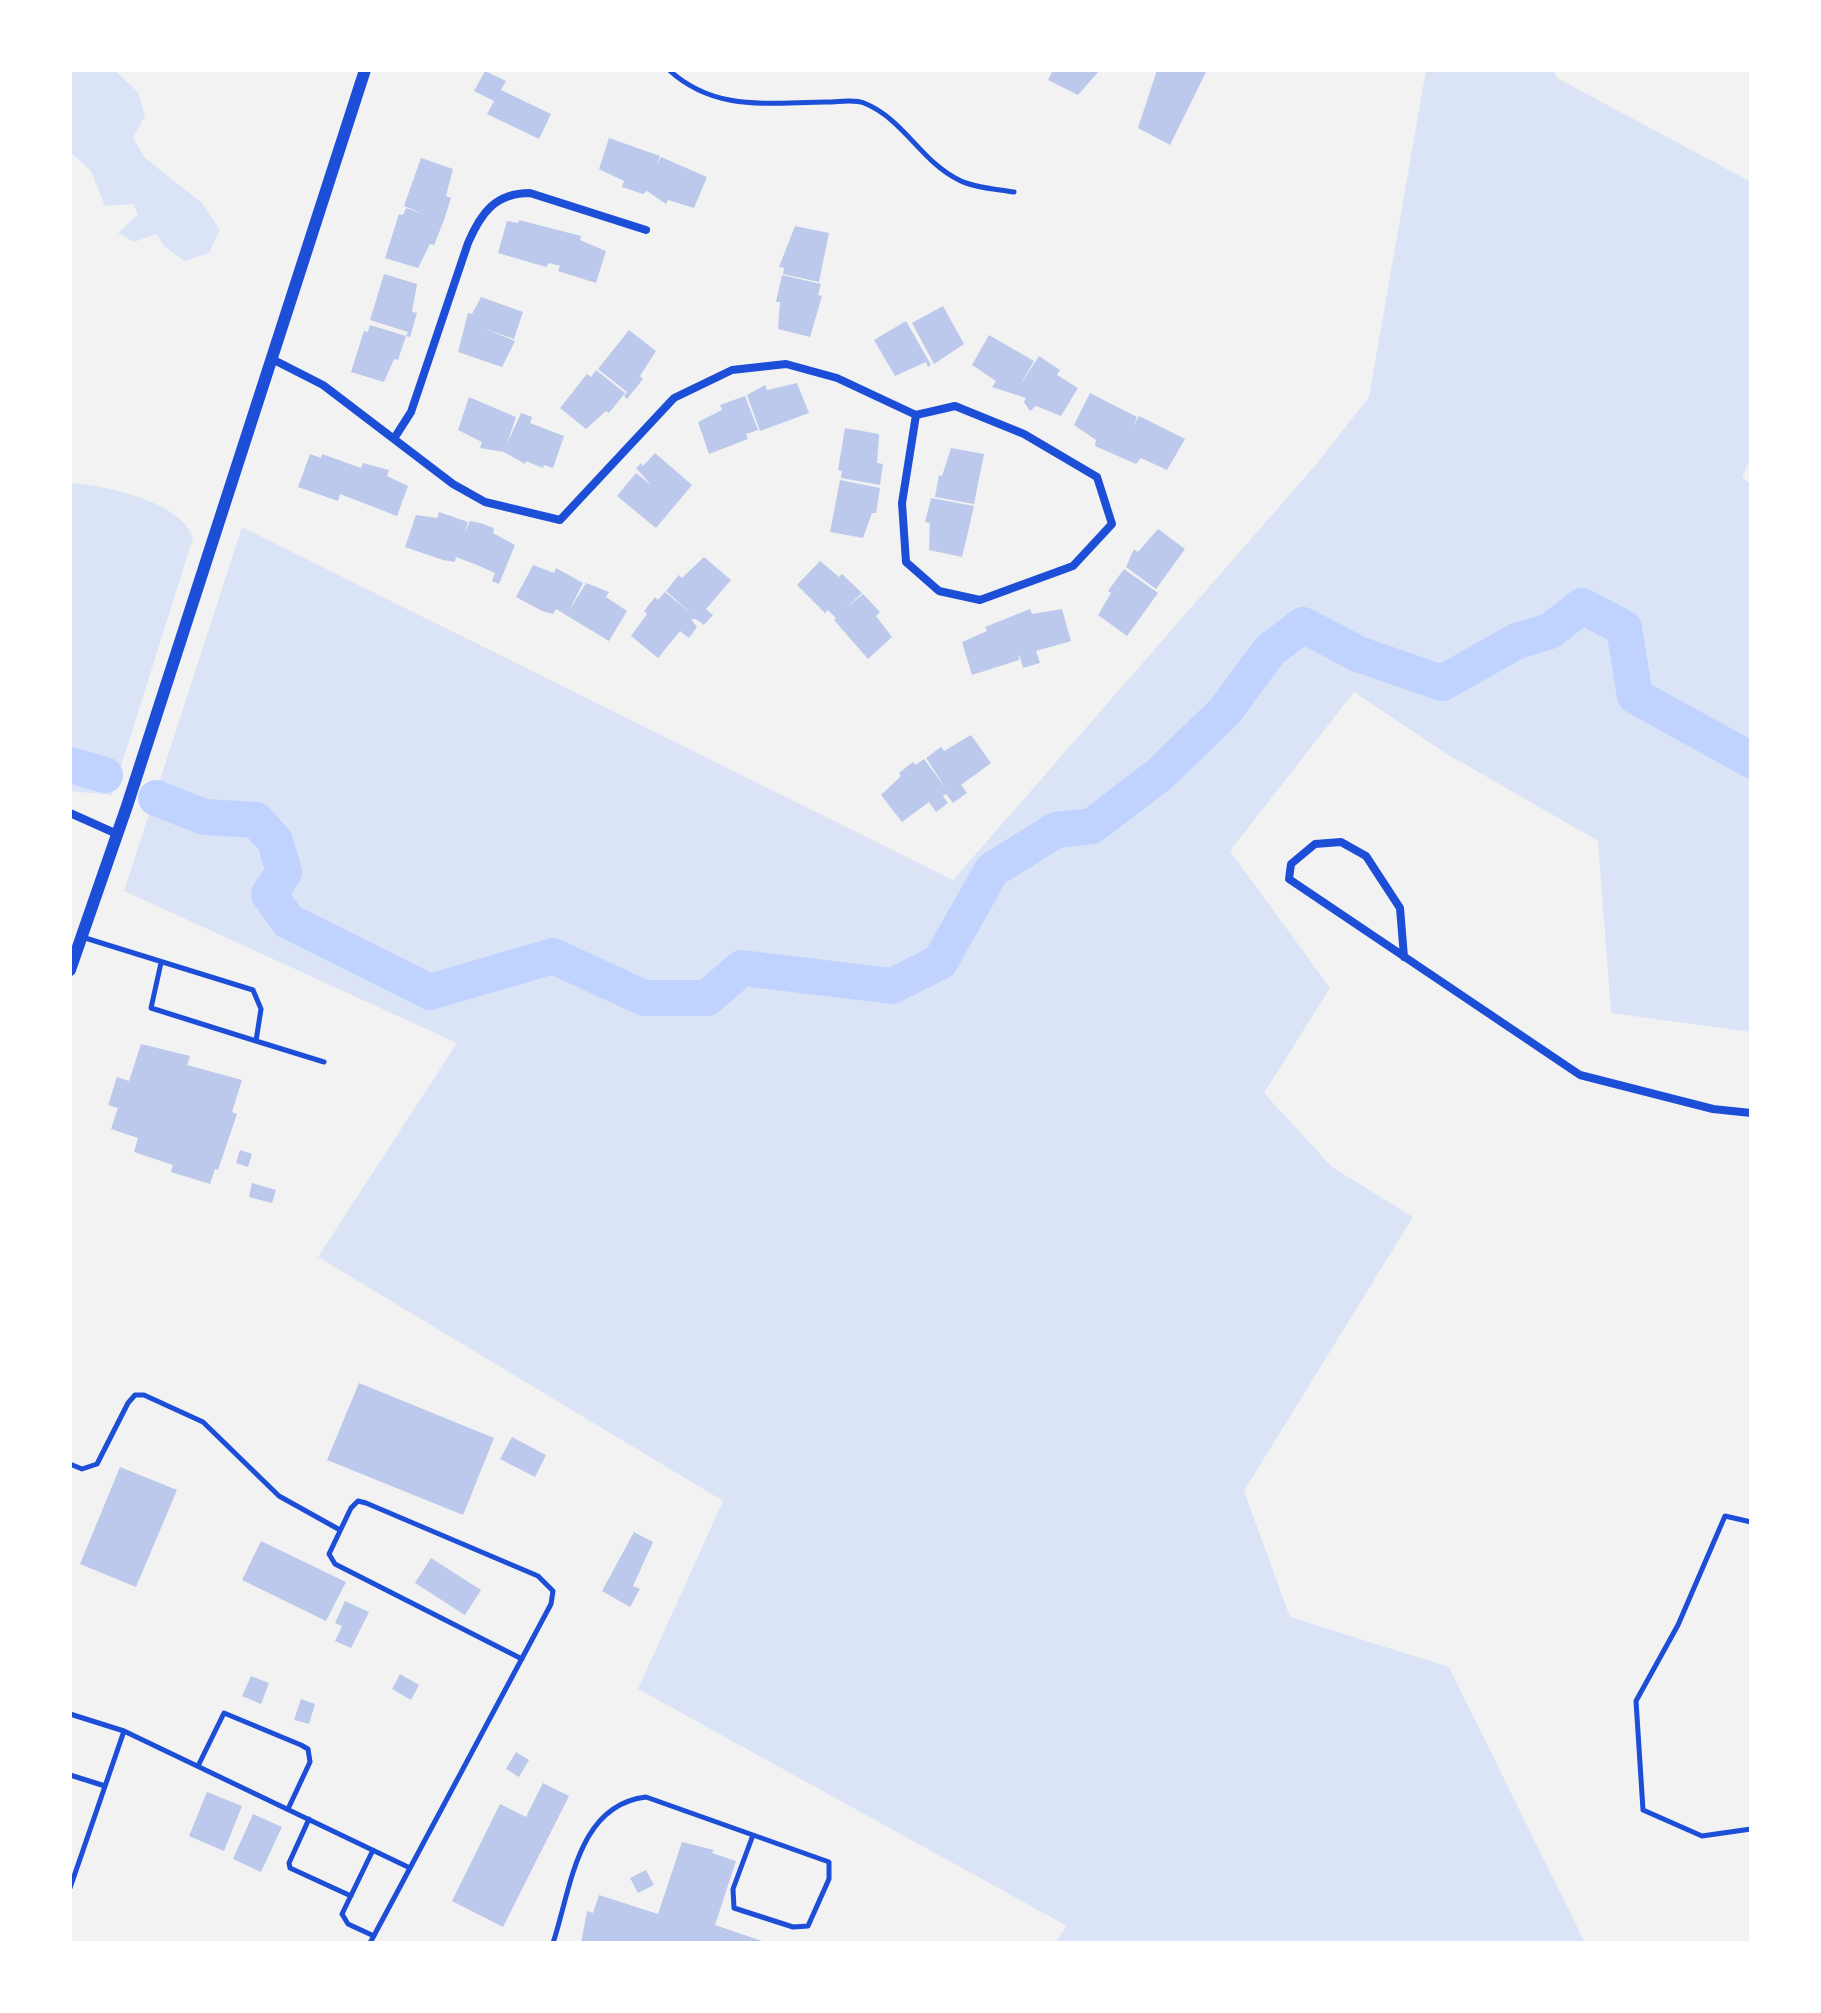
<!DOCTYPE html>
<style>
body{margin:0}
#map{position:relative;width:1821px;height:2013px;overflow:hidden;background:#f2f2f2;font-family:Montserrat,sans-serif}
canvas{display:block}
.frame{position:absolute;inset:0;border:72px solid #fff;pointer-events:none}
</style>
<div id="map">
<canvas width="1821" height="2013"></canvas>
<div class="frame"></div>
</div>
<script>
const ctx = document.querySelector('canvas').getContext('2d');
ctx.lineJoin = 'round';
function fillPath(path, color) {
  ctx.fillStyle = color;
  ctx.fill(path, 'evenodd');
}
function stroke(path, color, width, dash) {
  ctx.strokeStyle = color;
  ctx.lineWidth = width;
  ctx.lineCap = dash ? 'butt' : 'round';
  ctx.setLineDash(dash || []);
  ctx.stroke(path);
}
const green = new Path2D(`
 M70,70H114L138,92L145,116L133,138L145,158L202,203L220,230L209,253L185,261L166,248L156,234L134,242L118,233L138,214L133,204L105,206L91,171L70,152Z
 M1426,70H1553L1557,78L1751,182V456L1742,478L1751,484V1032L1611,1013L1598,841L1442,751L1354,692L1230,851L1330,988L1264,1093L1332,1167L1413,1217L1244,1491L1290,1617L1449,1667L1585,1943H1055L1067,1926L638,1689L723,1501L318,1257L457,1043L124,891L242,527L953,880L1314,467L1369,397Z
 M70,483C105,485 182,502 193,538L112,795L70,791Z`);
const river = new Path2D(`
 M70,765L105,775
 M156,798L204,817L256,820L275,841L284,872L269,894L288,921L430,992L553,956L644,998H707L742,968L892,986L940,962L992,870L1056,830L1092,826L1160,774L1225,711L1270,650L1303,625L1358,654L1442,683L1517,641L1550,631L1582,606L1624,628L1635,696L1751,760`);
const building = new Path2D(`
 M1053,70H1100L1078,95L1048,80Z
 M1157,70H1207L1170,145L1138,128Z
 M485,71L506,81L501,90L551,114L539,139L487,114L494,101L474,91Z
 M609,138L660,156L657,164L661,157L707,177L694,208L668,200L666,204L647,191L643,194L622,187L624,181L599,169Z
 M421,158L453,169L446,196L451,198L444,220L434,245L430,244L418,268L385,258L399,214L403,215L406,208L426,215L404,206Z
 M519,220L581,236L580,240L606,251L596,283L558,271L560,266L549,263L546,267L498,253L507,221L518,223Z
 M795,226L829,233L819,282L783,274L784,268L779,267Z
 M384,274L417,284L412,312L417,313L410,337L406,336L408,332L370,320Z
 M782,275L821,284L818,295L822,296L810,337L778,329L780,302H776Z
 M481,297L523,312L514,339L483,328L515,341L502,367L458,352L468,313L472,314Z
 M943,306L964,344L934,364L912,323Z
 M906,321L931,365L928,367L926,362L895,376L874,340Z
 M370,325L406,336L398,360L394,359L384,382L351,372L364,331L368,332Z
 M629,330L656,351L640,376L643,379L627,399L624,396L627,392L598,369Z
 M989,335L1034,361L1019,387L1039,356L1060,370L1057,375L1078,388L1061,416L1036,406L1030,411L1024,402L1026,398L992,387L996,381L972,365Z
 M596,370L625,393L609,413L606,411L586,429L560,408L587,374L591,377Z
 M797,383L809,413L760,431L747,395L765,385L767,390Z
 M1090,393L1137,417L1133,427L1139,416L1185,439L1167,470L1141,458L1136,464L1095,446L1096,440L1074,425Z
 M745,396L758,430L746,434L748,439L709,454L698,422L722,410L720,405Z
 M469,397L516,417L507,444L521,413L532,417L530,423L564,436L553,468L544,465L543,468L526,461L525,464L504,452L480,448L482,442L458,430Z
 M845,428L879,434L877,463L883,464L880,485L841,478L842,471L838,470Z
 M951,448L984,454L974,504L935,497L939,475L942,476Z
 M655,453L692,485L656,528L617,496L636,473L651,485L636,468L641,463L643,466Z
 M310,454L321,458L322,454L361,468L363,463L389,470L387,476L408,486L397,516L340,494L338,501L298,487Z
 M840,480L880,488L876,513H872L863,538L830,532Z
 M931,498L974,506L962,557L929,550L930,523L925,522Z
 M439,512L468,522L464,535L470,521L480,523L494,528L493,533L515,545L499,584L492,581L495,573L477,565L456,557L455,562L443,560L405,547L416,515L437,518Z
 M1158,529L1185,549L1156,589L1126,567L1134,549L1138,552Z
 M704,557L731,580L706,609L713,615L704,625L696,619H691L697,627L689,638L680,631L658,658L631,636L647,614L644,611L655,597L658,600L665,592L694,616L666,591L679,575L682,578Z
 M820,561L839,577L842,574L862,593L845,609L863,594L880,612L876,616L892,637L868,659L834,620L836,618L828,610L825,613L797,585Z
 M533,565L554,573L556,568L583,583L569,611L586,583L609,592L606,597L627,611L609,641L556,609L553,614L542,611L516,597Z
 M1124,569L1158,593L1127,636L1098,615L1111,593L1108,591Z
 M1030,609L1032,614L1062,609L1071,641L1036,651L1040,663L1023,668L1019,654V660L972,675L962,642L987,631L985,627Z
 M971,735L991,763L961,785L967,793L953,803L946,794L943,796L948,803L936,812L929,802L902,822L881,795L901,776L899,773L913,762L916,765L924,759L947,790L926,758L941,747L944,751Z
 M141,1044L190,1056L187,1065L242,1080L232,1112L237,1114L218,1170L215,1169L210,1184L171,1172L173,1165L134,1152L138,1138L111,1129L118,1108L108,1105L117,1077L129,1081Z
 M240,1150L252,1154L248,1167L236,1163Z
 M252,1183L276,1190L272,1203L249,1197Z
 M359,1383L494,1438L463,1515L327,1460Z
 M512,1437L546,1455L535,1477L500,1459Z
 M120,1467L177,1490L136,1587L80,1564Z
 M634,1532L653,1542L633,1586L640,1589L630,1607L602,1591Z
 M261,1541L346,1582L326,1621L242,1580Z
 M431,1558L481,1590L465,1615L415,1583Z
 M345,1601L369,1612L351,1648L335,1641L342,1626L335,1623Z
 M400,1674L419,1685L411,1700L392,1689Z
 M251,1676L269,1683L261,1704L242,1696Z
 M301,1699L315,1704L309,1724L294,1720Z
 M516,1752L529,1760L519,1777L506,1769Z
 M543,1783L569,1796L503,1927L452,1901L500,1804L526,1817Z
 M207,1792L242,1806L224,1851L189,1836Z
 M253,1814L282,1827L261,1872L233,1859Z
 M682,1842L714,1850L712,1853L736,1861L715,1925L768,1943H581L587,1911L593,1913L599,1895L658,1914Z
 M646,1870L654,1885L638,1893L630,1878Z`);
const service = new Path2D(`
 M669,70C716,113 770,102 827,102C839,102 854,99 864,103C904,119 921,162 959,180C974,188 997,189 1014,192
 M82,937L253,990L261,1009L256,1041L324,1062
 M161,963L151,1008L256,1041
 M70,1464L82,1469L97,1464L128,1403L135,1395H144L203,1422L279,1496L340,1530
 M1751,1522L1725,1516L1678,1625L1636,1701L1643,1810L1702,1836L1751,1829
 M70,1714L124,1731L410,1868
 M198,1766L224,1713L301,1745L308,1749L310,1762L288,1809
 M70,1775L105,1786
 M309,1819L289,1863L290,1868L351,1896
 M373,1850L342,1914L348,1924L374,1936
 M70,1888L124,1731
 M370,1943L551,1604L553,1591L538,1576L366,1503L358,1501L351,1508L329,1554L335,1564L522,1659
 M553,1943C571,1889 577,1805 646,1797L829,1862V1879L808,1926L793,1927L734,1908L733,1889L753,1835`);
const minor = new Path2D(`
 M272,359L323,385L453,484L485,502L560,520L674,398L732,370L786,364L837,378L916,415L955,406L1024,434L1097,477L1112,524L1073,566L980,600L939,591L906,562L902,503L916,415
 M395,437L411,412L468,243C481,213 495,193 530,193L646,230
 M70,813L117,834
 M1404,957L1400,908L1366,856L1341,842L1315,844L1291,864L1289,879L1580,1075L1713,1109L1751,1113`);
const tertiary = new Path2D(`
 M70,970L127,806L365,70`);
fillPath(green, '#dbe4f7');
stroke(river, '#bfd3fe', 36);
fillPath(building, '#bdc9ec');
stroke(service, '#1d4ed8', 5);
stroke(minor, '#1d4ed8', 8);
stroke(tertiary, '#1d4ed8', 12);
</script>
